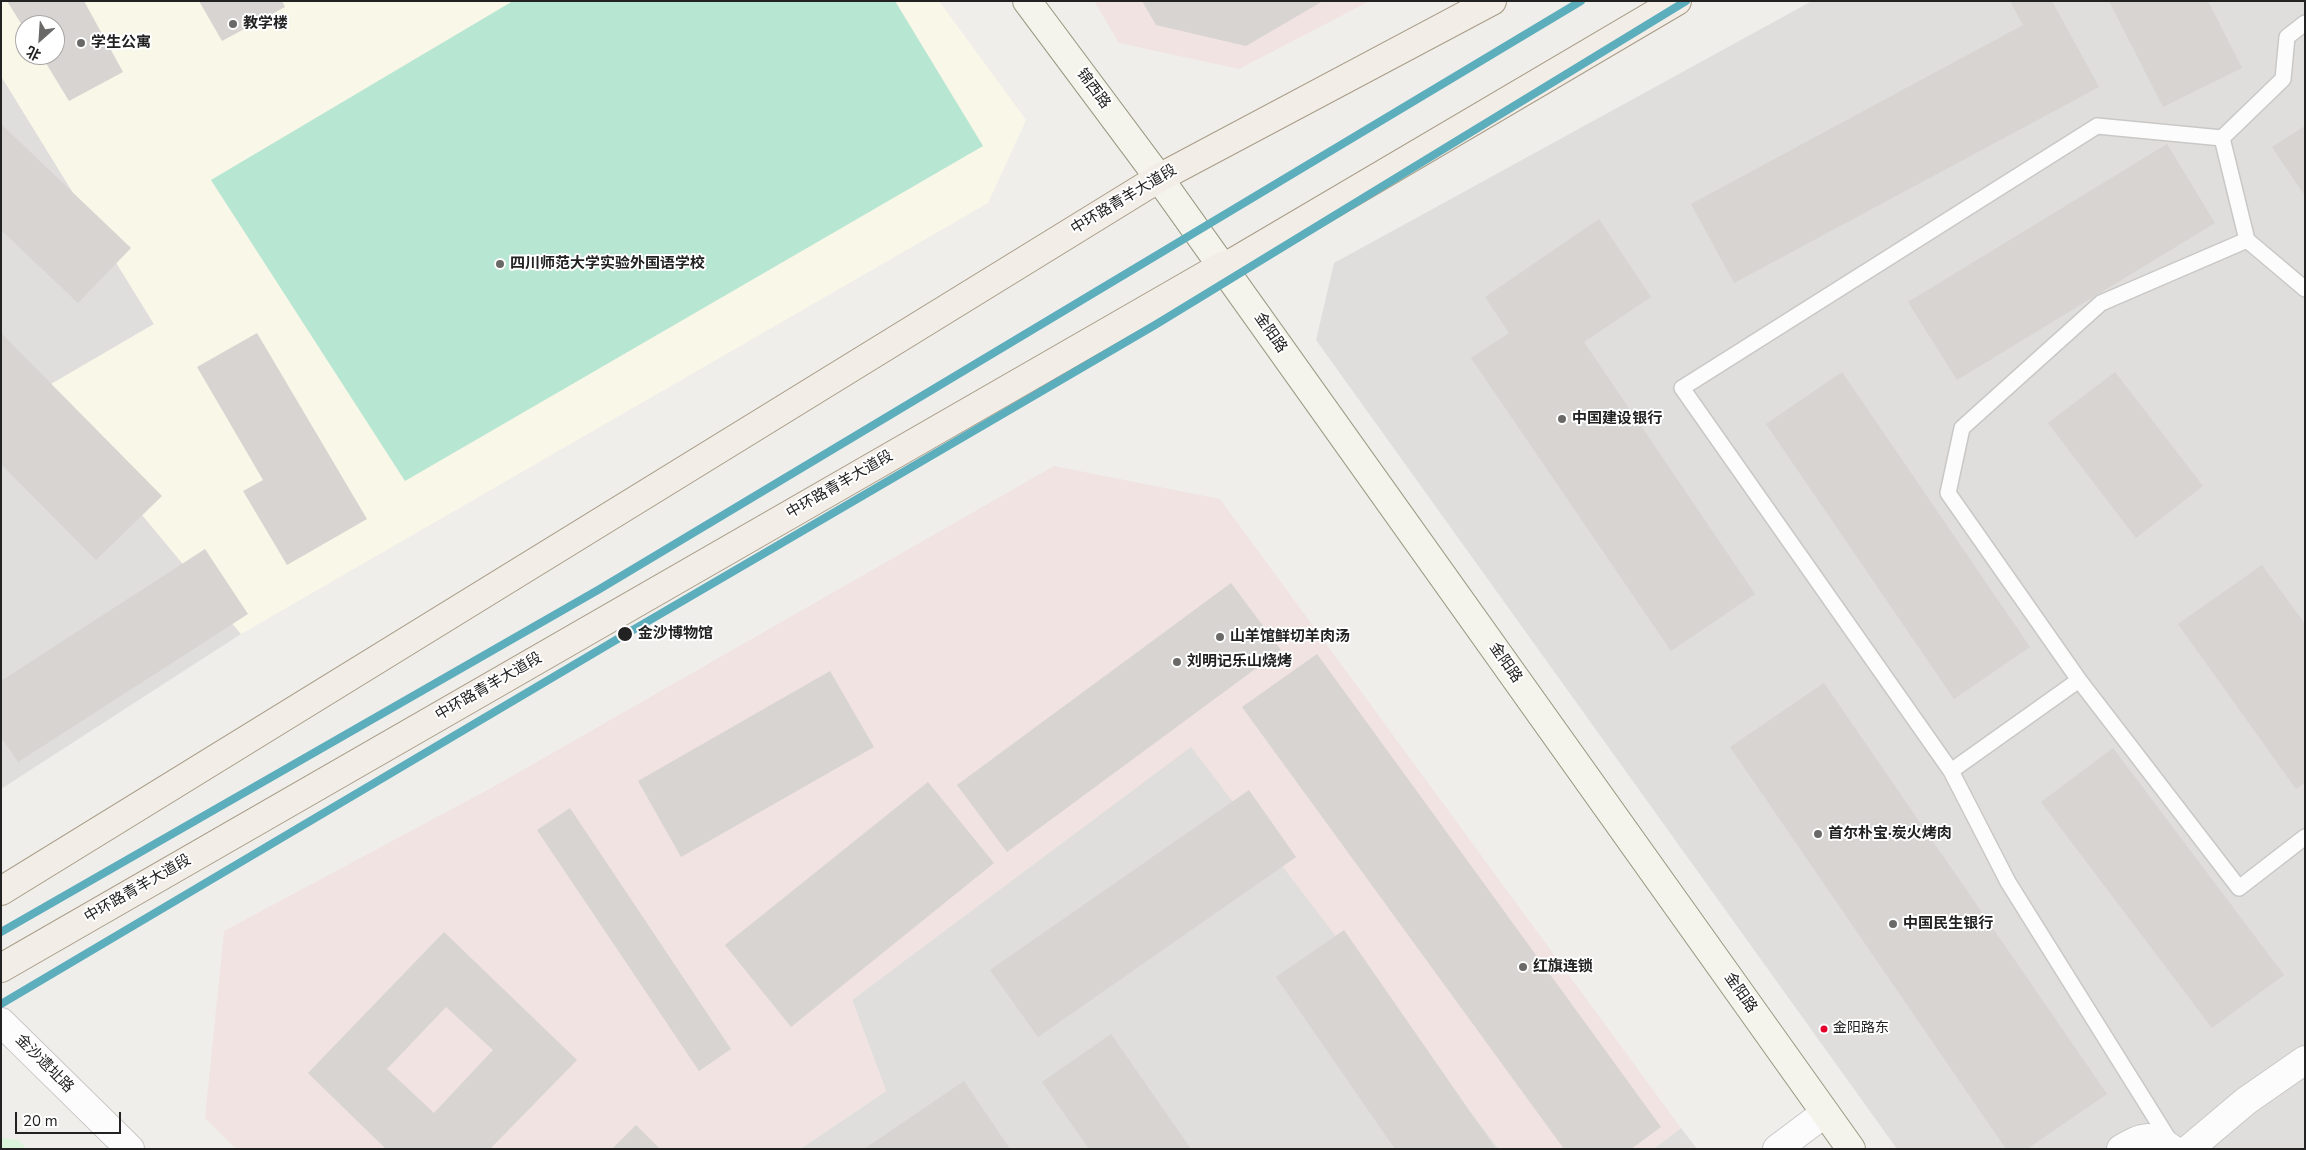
<!DOCTYPE html>
<meta charset="utf-8">
<style>
body{margin:0}
#map{position:relative;width:2306px;height:1150px;overflow:hidden;background:#f0eeeb;font-family:"Nunito Sans","Noto Sans SC",sans-serif}
canvas{display:block}
.frame{position:absolute;inset:0;border:2px solid #222;pointer-events:none}
.north{position:absolute;left:15px;top:15px;width:50px;height:50px;box-sizing:border-box;background:#fff;border:1px solid #a7a7a7;border-radius:50%;rotate:206deg;font-size:14px;font-weight:700;line-height:20px;text-align:center;color:#222}
.north::after{content:'';display:block;margin:auto;width:18px;height:22px;background:#6a6968;clip-path:polygon(50% 0,100% 100%,50% 72%,0 100%)}
.scale{position:absolute;left:15px;top:1112px;width:106px;height:22px;box-sizing:border-box;border:2px solid #222;border-top:0;padding-left:6px;font-size:15px;line-height:18px;white-space:nowrap;color:#222;-webkit-text-stroke:4px #fff;paint-order:stroke}
</style>
<div id="map">
<canvas width="2306" height="1150"></canvas>
<div class="frame"></div>
<div class="north">北</div>
<div class="scale">20 m</div>
</div>
<script>
const ctx = document.querySelector('canvas').getContext('2d');
ctx.lineJoin = 'round';
function fillPath(path, color) {
  ctx.fillStyle = color;
  ctx.fill(path, 'evenodd');
}
function stroke(path, color, width, dash) {
  ctx.strokeStyle = color;
  ctx.lineWidth = width;
  ctx.lineCap = dash ? 'butt' : 'round';
  ctx.setLineDash(dash || []);
  ctx.stroke(path);
}
function write(font, color, halo, rows, align = 'center') {
  ctx.font = font + ' "Nunito Sans","Noto Sans SC",sans-serif';
  ctx.lineWidth = 4;
  ctx.setLineDash([]);
  ctx.textBaseline = 'middle';
  ctx.strokeStyle = halo;
  ctx.fillStyle = color;
  for (const [text, x, y, turn = 0] of rows) {
    ctx.save();
    ctx.translate(x, y);
    ctx.rotate((+turn || 0) * Math.PI / 180);
    ctx.textAlign = isNaN(turn) ? turn : align;
    if (halo) ctx.strokeText(text, 0, 0);
    ctx.fillText(text, 0, 0);
    ctx.restore();
  }
}
const residential = new Path2D(`
 M1812,1H2305V1149H1897L1316,340L1334,263Z
 M1,76L154,324L40,391L241,634L1,789Z
 M1191,746L1499,1149H800L886,1091L852,1000Z
 M1681,1128L1697,1149H1653Z`);
const commercial = new Path2D(`
 M1094,1H1370L1239,69L1119,43Z
 M1054,466L1220,499L1681,1128L1653,1149H1499L1191,747L852,1000L886,1091L800,1149H236L205,1118L224,931L493,787Z`);
const education = new Path2D(`
 M1,1H939L1026,120L988,203L241,634L39,391L154,324L1,76ZM25,25H55V55H25Z`);
const park = new Path2D(`
 M1,1138L18,1140L27,1149H1Z`);
const pitch = new Path2D(`
 M513,1H895L983,146L405,481L211,180Z`);
const building = new Path2D(`
 M7,1H84L123,72L69,101L41,55H55V25H25V30Z
 M199,1H282L285,7L222,41Z
 M1142,1H1323L1246,46L1156,25Z
 M2010,1H2052L2099,87L1734,283L1691,204L2023,25Z
 M2109,1H2208L2242,68L2163,107Z
 M1,124L131,248L78,303L1,230Z
 M2305,126V196L2272,147Z
 M2167,144L2215,223L1957,380L1908,302Z
 M1599,219L1651,297L1584,342L1755,594L1671,651L1471,358L1509,333L1485,297Z
 M1,333L162,496L96,560L1,464Z
 M257,333L367,519L287,565L243,491L263,480L197,367Z
 M1842,372L2030,647L1954,699L1766,424Z
 M2115,372L2203,486L2136,538L2048,423Z
 M205,549L248,614L18,762L1,737V681Z
 M2262,565L2305,624V783L2296,789L2178,624Z
 M1231,583L1281,650L1007,852L957,785Z
 M1317,654L1661,1127L1631,1149H1564L1242,707Z
 M830,671L874,747L681,857L638,781Z
 M1824,683L2107,1094L2027,1149H2006L1730,747Z
 M2113,748L2284,975L2212,1028L2041,802Z
 M928,782L994,863L791,1027L725,945Z
 M1249,790L1296,857L1038,1037L990,970Z
 M570,808L731,1049L699,1071L537,830Z
 M1344,930L1496,1149H1395L1276,977Z
 M444,932L577,1060L490,1149H386L308,1073ZM446,1007L493,1050L434,1113L387,1069Z
 M1111,1034L1191,1149H1089L1042,1082Z
 M964,1081L1010,1149H864Z
 M636,1125L660,1149H612Z`);
const lane = new Path2D(`
 M2247,240L2305,289
 M2079,680L2239,888L2305,837
 M1951,771L1682,388L2097,126L2222,138
 M2171,1143L2008,882L1951,771L2079,680L1948,493L1962,428L2101,303L2247,240L2222,138L2283,79L2287,37L2305,23`);
const street = new Path2D(`
 M1,1022L130,1149
 M1777,1149L1825,1113
 M2121,1149C2143,1136 2151,1133 2172,1149
 M2189,1149L2246,1101L2305,1060`);
const secondary = new Path2D(`
 M1027,1L1159,178L1851,1149`);
const primary = new Path2D(`
 M1,891L1159,178L1492,1
 M1,968L1222,266L1232,263L1677,1`);
const metro1 = new Path2D(`
 M1,932L598,590L1581,1
 M1,1004L626,634L1155,325L1686,1`);
const markers = [
 [233,24,5,"#6a6968"],
 [81,43,5,"#6a6968"],
 [500,264,5,"#6a6968"],
 [1562,419,5,"#6a6968"],
 [625,634,8,"#222"],
 [1220,637,5,"#6a6968"],
 [1177,662,5,"#6a6968"],
 [1818,834,5,"#6a6968"],
 [1893,924,5,"#6a6968"],
 [1523,967,5,"#6a6968"],
 [1824,1029,4.5,"#e4002b"]
];
const busNames = [
 ["金阳路东",1833,1029]
];
const poiNames = [
 ["教学楼",243,24],
 ["学生公寓",91,43],
 ["四川师范大学实验外国语学校",510,264],
 ["中国建设银行",1572,419],
 ["山羊馆鲜切羊肉汤",1230,637],
 ["刘明记乐山烧烤",1187,662],
 ["首尔朴宝·炭火烤肉",1828,834],
 ["中国民生银行",1903,924],
 ["红旗连锁",1533,967]
];
const streetNames = [
 ["锦西路",1093,89,53],
 ["中环路青羊大道段",1124,200,-31],
 ["金阳路",1270,333,55],
 ["中环路青羊大道段",840,485,-30],
 ["金阳路",1505,663,55],
 ["中环路青羊大道段",489,687,-30],
 ["中环路青羊大道段",138,889,-30],
 ["金阳路",1740,993,55],
 ["金沙遗址路",44,1064,45]
];
const stopNames = [
 ["金沙博物馆",638,634]
];
fillPath(residential, '#dfdedc');
fillPath(commercial, '#f1e3e1');
fillPath(education, '#f8f7e8');
fillPath(park, '#daf5da');
fillPath(pitch, '#b7e6d2');
fillPath(building, '#d7d4d2');
stroke(lane, '#c9c8c7', 18);
stroke(street, '#c9c8c7', 30);
stroke(secondary, '#999a82', 30);
stroke(primary, '#a79c86', 30);
stroke(lane, '#fdfcfc', 15);
stroke(street, '#fdfcfc', 28);
stroke(secondary, '#f4f4ed', 28);
stroke(primary, '#f3ede7', 28);
stroke(metro1, '#5caebc', 8);
for (const [x, y, r, color] of markers) {
  const dot = new Path2D();
  dot.arc(x, y, r, 0, 2 * Math.PI);
  ctx.fillStyle = color;
  ctx.fill(dot);
  stroke(dot, '#fff', 2);
}
write('14px', '#222', '#fff', busNames, 'left');
write('bold 15px', '#222', '#fff', poiNames, 'left');
write('15px', '#222', '#fff', streetNames);
write('bold 15px', '#222', '#fff', stopNames, 'left');
</script>
